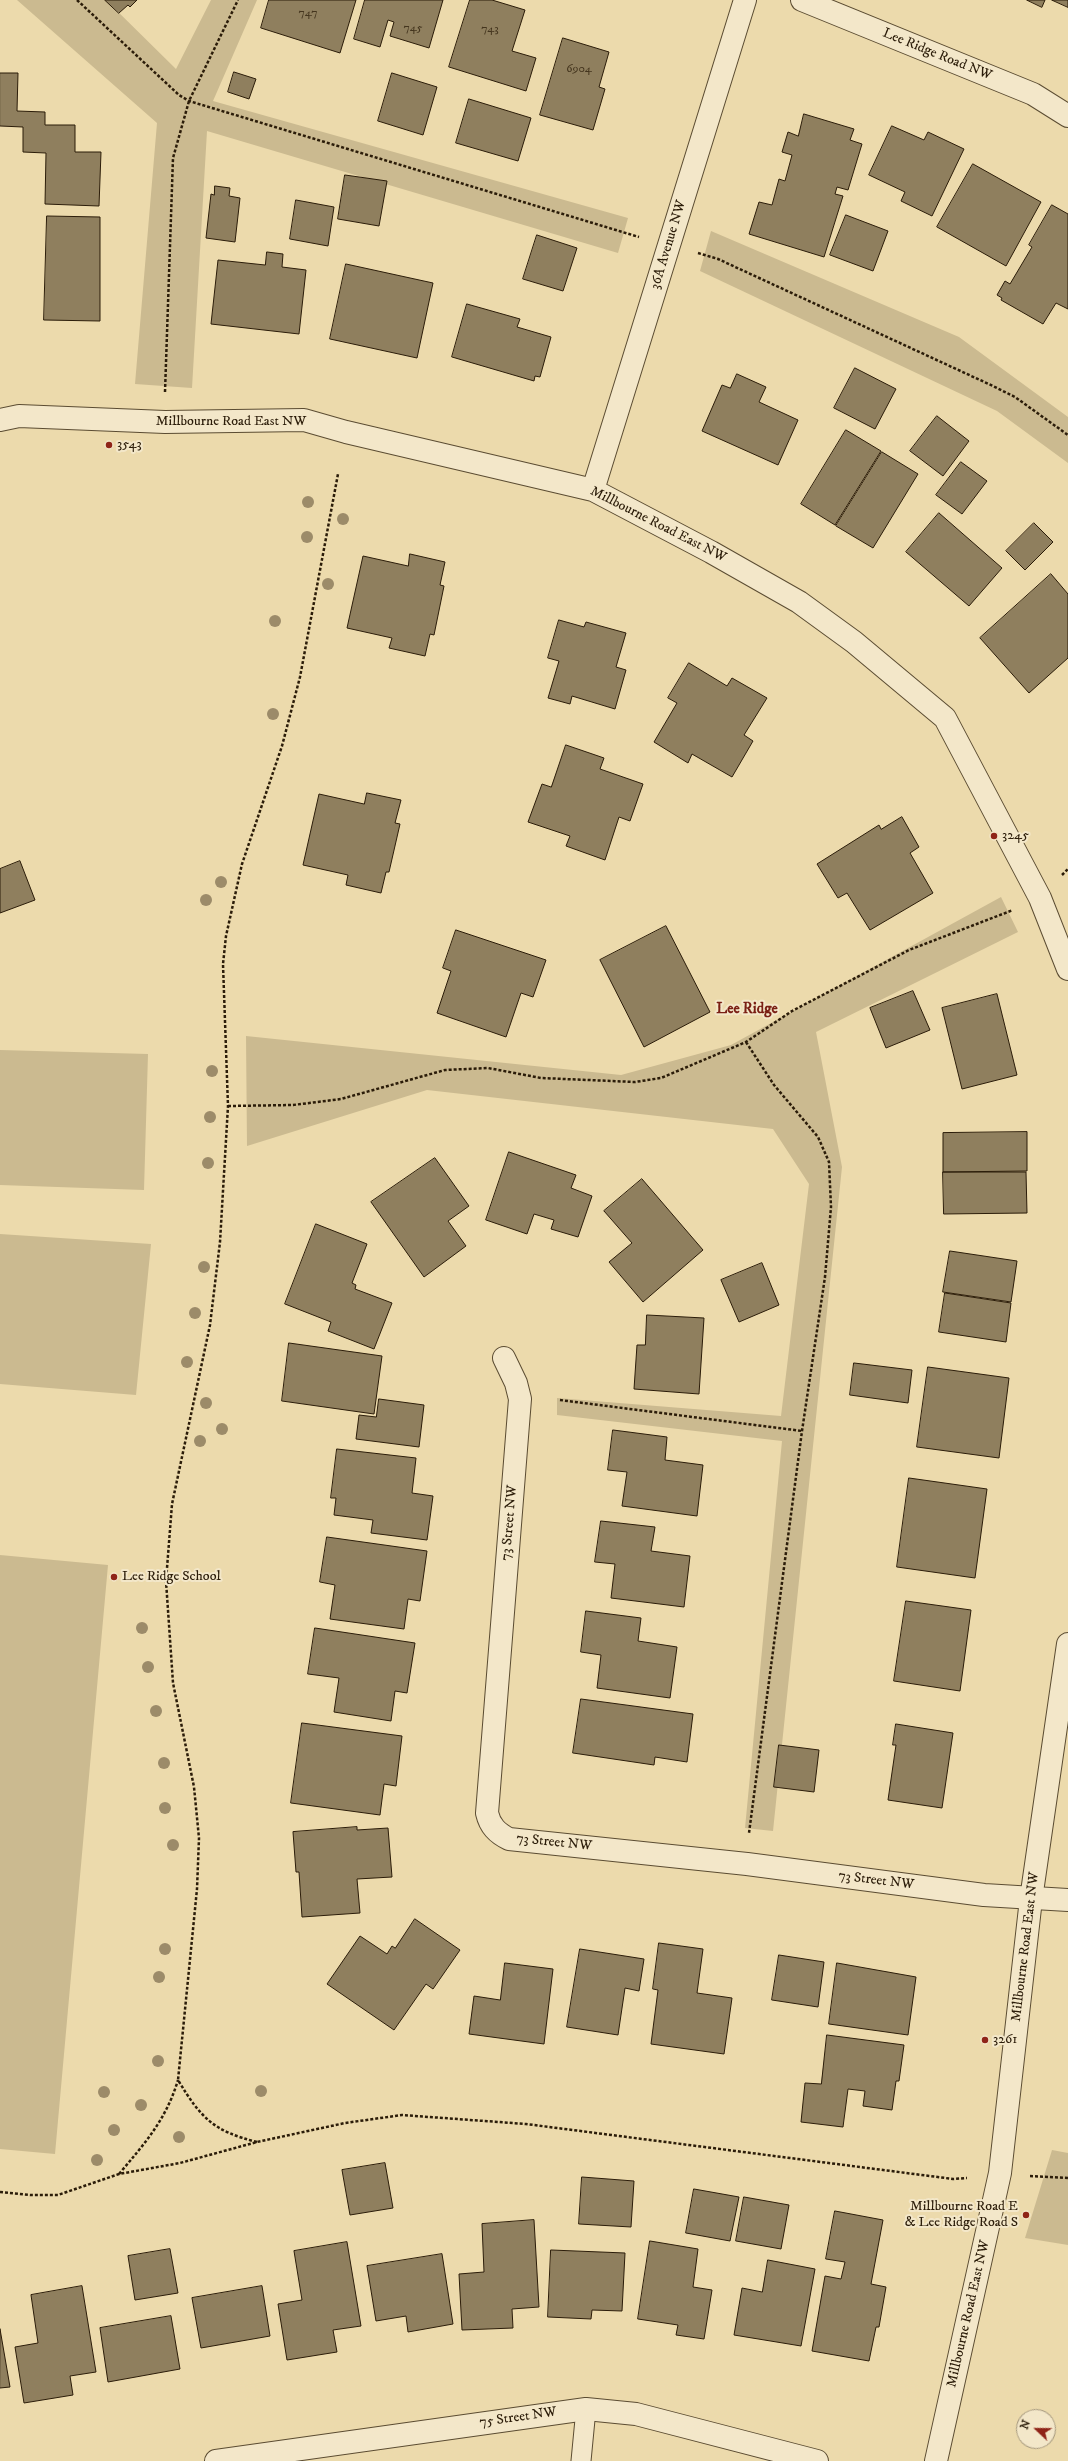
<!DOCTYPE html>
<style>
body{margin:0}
#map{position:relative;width:1068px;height:2461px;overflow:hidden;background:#ecdaac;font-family:"IM FELL DW Pica",serif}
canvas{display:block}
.north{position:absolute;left:1016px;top:2409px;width:40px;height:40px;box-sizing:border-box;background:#f3e7c9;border:1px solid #a3967c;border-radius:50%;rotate:292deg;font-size:11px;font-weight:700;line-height:16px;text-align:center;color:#2b1c09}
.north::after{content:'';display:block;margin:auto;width:14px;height:18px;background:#8f2418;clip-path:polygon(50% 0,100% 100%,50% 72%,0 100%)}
</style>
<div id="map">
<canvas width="1068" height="2461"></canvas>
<div class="north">N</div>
</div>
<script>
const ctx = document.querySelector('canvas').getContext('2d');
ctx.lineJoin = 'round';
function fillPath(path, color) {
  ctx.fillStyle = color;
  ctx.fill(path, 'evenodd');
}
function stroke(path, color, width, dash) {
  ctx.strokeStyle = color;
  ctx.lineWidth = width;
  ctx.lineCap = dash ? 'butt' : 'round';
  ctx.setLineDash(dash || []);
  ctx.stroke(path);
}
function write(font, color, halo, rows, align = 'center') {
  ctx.font = font + ' "IM FELL DW Pica",serif';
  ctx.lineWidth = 4;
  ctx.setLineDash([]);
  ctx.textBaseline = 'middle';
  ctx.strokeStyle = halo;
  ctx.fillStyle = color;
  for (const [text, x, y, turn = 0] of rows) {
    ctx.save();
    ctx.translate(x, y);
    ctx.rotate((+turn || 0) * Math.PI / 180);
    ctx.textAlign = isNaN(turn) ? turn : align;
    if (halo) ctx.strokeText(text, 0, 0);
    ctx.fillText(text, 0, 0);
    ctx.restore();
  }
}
const green = new Path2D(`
 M17,0H106L176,69L211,0H257L213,101L628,218L618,253L207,131L192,388L135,384L157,123Z
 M711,231L959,337L1068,417V463L997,411L700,271Z
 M1001,897L1018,932L816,1032L842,1167L773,1831L745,1828L782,1441L557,1415V1398L781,1416L809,1184L773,1129L427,1090L247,1146L246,1036L621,1075L731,1045Z
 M0,1050L148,1054L144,1190L0,1185Z
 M0,1234L151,1244L136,1395L0,1384Z
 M0,1555L108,1565L55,2154L0,2149Z
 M1052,2150L1068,2153V2245L1025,2238Z`);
const building = new Path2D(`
 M105,0H137L130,7L128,5L119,13Z
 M269,0H356L340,53L261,28Z
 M365,0H443L429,48L390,36L394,22L388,20L380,47L354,39Z
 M470,0H492L525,10L512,51L536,58L526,91L449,67Z
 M1027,0H1045L1042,7Z
 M1052,0H1068V7Z
 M563,38L609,52L599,87L605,89L593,130L540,115Z
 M234,72L256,79L249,99L228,92Z
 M0,73H18L17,111L45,112V125H75V152H101L99,206L45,204L46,153L23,152V127L0,126Z
 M392,73L437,87L423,135L378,121Z
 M469,99L531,118L518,161L456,143Z
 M804,114L854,129L850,140L862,144L848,190L837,187L835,194L843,196L824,257L749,234L759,202L772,205L779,179L785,181L792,155L782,152L788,132L798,136Z
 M892,126L924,140L928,132L964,149L932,216L901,201L905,192L869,175Z
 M973,164L1041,202L1006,266L937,227Z
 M345,175L387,181L379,226L338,219Z
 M215,186L230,188L229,196L240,198L235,242L206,238L211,194L214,195Z
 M296,200L334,207L328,246L290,239Z
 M1052,205L1068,214V309L1056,303L1043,324L1001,300L1002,298L997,295L1005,281L1010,284L1032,247L1029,245Z
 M846,215L888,231L873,271L830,255Z
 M47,216L100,217V321L44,320Z
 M537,235L577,248L563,291L523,279Z
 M267,252L283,254L282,267L306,270L299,334L211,324L218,260L265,265Z
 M346,264L433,283L417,358L330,339Z
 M467,304L520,319L517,327L551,337L540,377L535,376L534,381L452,357Z
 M855,368L896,389L875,429L834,408Z
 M737,374L766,387L759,402L798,420L778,465L702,431L722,385L730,388Z
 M937,416L969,441L943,476L910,451Z
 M846,430L881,451L835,525L801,504Z
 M882,452L918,474L873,548L836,526Z
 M961,462L987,481L962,514L936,495Z
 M939,513L1002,568L969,606L906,552Z
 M1034,523L1053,542L1025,570L1006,551Z
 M410,554L445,562L440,585L444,586L434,635L430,634L425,656L389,648L392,638L347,628L363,556L408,566Z
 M1051,574L1068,594V658L1029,693L980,638Z
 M559,620L584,627L586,622L626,633L616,667L626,670L615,709L572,696L570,704L548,698L559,661L548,658Z
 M689,663L727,686L732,678L767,698L744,735L753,741L732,777L692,754L688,763L654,742L677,703L668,698Z
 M566,745L604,758L600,769L643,784L630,821L619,817L605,860L566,846L570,836L528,822L542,784L551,787Z
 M367,793L401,800L395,823L400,824L389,872H386L381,893L346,885L348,875L303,865L319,794L364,804Z
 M902,817L919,847L910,853L933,893L870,930L847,893L838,898L817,864L879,825L881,829Z
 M20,861L35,900L0,913V869Z
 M666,926L710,1012L644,1047L600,960Z
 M456,930L546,960L533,997L521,993L506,1037L437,1013L451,971L443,968Z
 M913,991L930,1030L886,1048L870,1008Z
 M997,994L1017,1075L962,1089L942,1008Z
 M1027,1132V1171L943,1172V1133Z
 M509,1152L576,1175L571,1188L592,1196L578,1237L551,1229L554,1220L534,1214L527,1234L486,1220Z
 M435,1158L469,1206L448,1221L466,1246L424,1277L371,1202Z
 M943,1172H1026L1027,1213L944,1214Z
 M642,1179L703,1250L643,1302L609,1262L632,1243L604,1211Z
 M316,1224L367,1244L352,1283L356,1285L355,1289L392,1303L374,1349L328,1331L331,1322L285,1304Z
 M950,1251L1017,1261L1011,1302L943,1292Z
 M762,1263L779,1305L739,1322L721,1280Z
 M945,1293L1011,1303L1006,1342L939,1332Z
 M647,1315L704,1318L699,1394L634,1389L637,1345H645Z
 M289,1343L382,1356L374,1414L282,1401Z
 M854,1363L912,1370L908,1403L850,1395Z
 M928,1367L1009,1378L999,1458L917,1447Z
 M379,1399L424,1405L419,1447L356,1439L359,1415L376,1417Z
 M613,1430L667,1437L665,1460L703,1465L697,1516L622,1506L627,1472L608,1470Z
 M337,1449L416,1458L412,1493L433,1496L427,1540L371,1533L373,1520L334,1515L336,1498H331Z
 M909,1478L987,1489L975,1578L897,1567Z
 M601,1521L655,1527L651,1551L690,1556L684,1607L611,1598L615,1564L595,1562Z
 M327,1537L427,1551L420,1601L408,1599L404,1629L330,1619L335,1585L320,1582Z
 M906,1601L971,1610L960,1691L894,1681Z
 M586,1611L641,1618L638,1641L677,1647L670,1698L597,1688L601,1655L581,1652Z
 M315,1628L415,1643L407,1693L395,1691L391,1721L334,1712L339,1678L308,1674Z
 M581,1699L693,1714L687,1762L655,1757L654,1765L573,1753Z
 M302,1723L402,1736L396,1786L384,1784L380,1815L291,1803Z
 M896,1724L953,1733L942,1808L888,1800L896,1745H893Z
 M779,1745L819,1750L814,1792L774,1787Z
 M357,1827V1830L388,1828L392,1877L357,1879L360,1913L302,1917L299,1872H296L293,1832Z
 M415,1919L460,1950L433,1989L426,1984L394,2030L327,1984L360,1936L387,1954L392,1946L395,1948Z
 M659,1943L703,1949L697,1993L732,1998L724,2054L651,2044L658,1990L653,1989Z
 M580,1949L644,1959L639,1991L625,1988L618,2035L567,2027Z
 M779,1955L824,1962L818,2007L772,2000Z
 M505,1963L553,1969L544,2044L469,2034L474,1996L500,2000Z
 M837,1963L916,1977L908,2035L829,2024Z
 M827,2035L904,2045L899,2081H896L892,2110L863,2106L865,2091L848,2089L843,2127L801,2122L805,2083L821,2084Z
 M385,2163L393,2208L350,2215L342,2170Z
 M582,2177L634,2181L631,2227L579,2224Z
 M694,2189L739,2197L730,2241L686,2233Z
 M744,2197L789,2205L781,2249L736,2241Z
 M835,2211L883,2220L871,2284L886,2287L879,2327H876L869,2361L812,2351L825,2276L841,2279L845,2262L826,2259Z
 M534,2220L539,2307L512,2309L513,2328L462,2330L459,2274L484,2272L482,2224Z
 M650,2241L698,2249L693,2287L712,2290L704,2339L676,2335L678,2325L638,2319Z
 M347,2242L361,2326L333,2330L337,2352L287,2360L278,2304L302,2300L294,2251Z
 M170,2249L178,2293L135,2300L128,2256Z
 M551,2250L625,2253L622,2311L592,2310L591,2319L548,2317Z
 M442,2254L453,2324L408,2332L406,2316L376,2321L367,2266Z
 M768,2260L815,2269L801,2346L734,2335L742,2288L762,2292Z
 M82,2286L96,2372L70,2376L73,2395L24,2403L15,2347L38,2343L31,2295Z
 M262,2286L270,2336L201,2348L192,2298Z
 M171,2316L180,2369L108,2382L100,2328Z
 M0,2329L10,2387L0,2388Z`);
const path = new Path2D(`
 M77,0L179,95L189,101L639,237
 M698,253L718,259L993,386L1015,397L1068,435
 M165,392L173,158L189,101L238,0
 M1062,875L1068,869
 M746,1042L774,1085L818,1137L829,1162L831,1207L825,1277L802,1431L749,1833
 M228,1106L293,1105L341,1099L445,1070L488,1068L541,1078L635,1082L661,1078L746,1042L792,1011L909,950L1013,910
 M560,1400L802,1431
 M257,2142C213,2131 201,2118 178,2080L197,1889L199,1838L194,1787L173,1683L166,1581L172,1504L210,1325L220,1242L228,1106L223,964L226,936L242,864L282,746L300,677L338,474
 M119,2174C145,2143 166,2120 178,2080
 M1030,2176L1068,2178
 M0,2192L31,2195H58L119,2174L180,2163L257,2142L345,2123L402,2115L526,2124L953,2179L967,2178`);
const service = new Path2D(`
 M581,2461L586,2409`);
const minor = new Path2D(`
 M802,0L1033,94L1068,116
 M504,1358L516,1383L520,1399L487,1813C490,1826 497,1833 509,1839L747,1864L984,1895L1068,1900
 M216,2461L586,2409L636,2414L817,2461`);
const tertiary = new Path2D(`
 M0,420L19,416L165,422L304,420L346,432L593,490L711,552L799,602L854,642L945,718L1040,898L1068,969
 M593,490L745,0
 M936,2461L1000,2173L1031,1899L1068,1644`);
const trees = [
 [308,502],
 [343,519],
 [307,537],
 [328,584],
 [275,621],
 [273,714],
 [221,882],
 [206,900],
 [212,1071],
 [210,1117],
 [208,1163],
 [204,1267],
 [195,1313],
 [187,1362],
 [206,1403],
 [222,1429],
 [200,1441],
 [142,1628],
 [148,1667],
 [156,1711],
 [164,1763],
 [165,1808],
 [173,1845],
 [165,1949],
 [159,1977],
 [158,2061],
 [261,2091],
 [104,2092],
 [141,2105],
 [114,2130],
 [179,2137],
 [97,2160]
];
const markers = [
 [109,445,4,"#8f2418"],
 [994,836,4,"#8f2418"],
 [114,1577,4,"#8f2418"],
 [985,2040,4,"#8f2418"],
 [1026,2215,4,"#8f2418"]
];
const numberNames = [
 ["747",308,14],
 ["745",413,29],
 ["743",490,30],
 ["6904",579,70]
];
const streetNames = [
 ["Lee Ridge Road NW",937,55,22],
 ["36A Avenue NW",669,245,-73],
 ["Millbourne Road East NW",231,422],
 ["Millbourne Road East NW",658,525,27],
 ["73 Street NW",510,1523,-85],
 ["73 Street NW",554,1843,6],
 ["73 Street NW",876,1881,7],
 ["Millbourne Road East NW",1026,1947,-83],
 ["Millbourne Road East NW",969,2314,-77],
 ["75 Street NW",518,2418,-8]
];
const poiNames = [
 ["3543",117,445],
 ["3245",1002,836],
 ["Lee Ridge School",122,1577],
 ["3261",993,2040],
 ["Millbourne Road E",1018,2207,"right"],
 ["& Lee Ridge Road S",1018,2223,"right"]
];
const neighbourhoodNames = [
 ["Lee Ridge",747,1010]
];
fillPath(green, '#cbba90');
fillPath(building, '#8f7f5e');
stroke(building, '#2b1c09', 1);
stroke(service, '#5b4c32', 21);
stroke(minor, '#5b4c32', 24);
stroke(tertiary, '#5b4c32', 24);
stroke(path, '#2b1c09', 2.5, [3, 2]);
stroke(service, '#f3e7c9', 19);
stroke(minor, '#f3e7c9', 22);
stroke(tertiary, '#f3e7c9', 22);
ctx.fillStyle = '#9c8b69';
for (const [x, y] of trees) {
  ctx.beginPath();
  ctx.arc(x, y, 6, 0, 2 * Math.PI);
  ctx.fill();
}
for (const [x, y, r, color] of markers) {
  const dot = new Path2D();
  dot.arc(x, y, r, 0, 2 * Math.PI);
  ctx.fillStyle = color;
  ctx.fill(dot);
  stroke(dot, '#f3e7c9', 1.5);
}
write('12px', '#44351e', null, numberNames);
write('14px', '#2b1c09', '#f3e7c9', streetNames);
write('14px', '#2b1c09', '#f3e7c9', poiNames, 'left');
write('bold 15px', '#7a1f14', '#f3e7c9', neighbourhoodNames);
</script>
